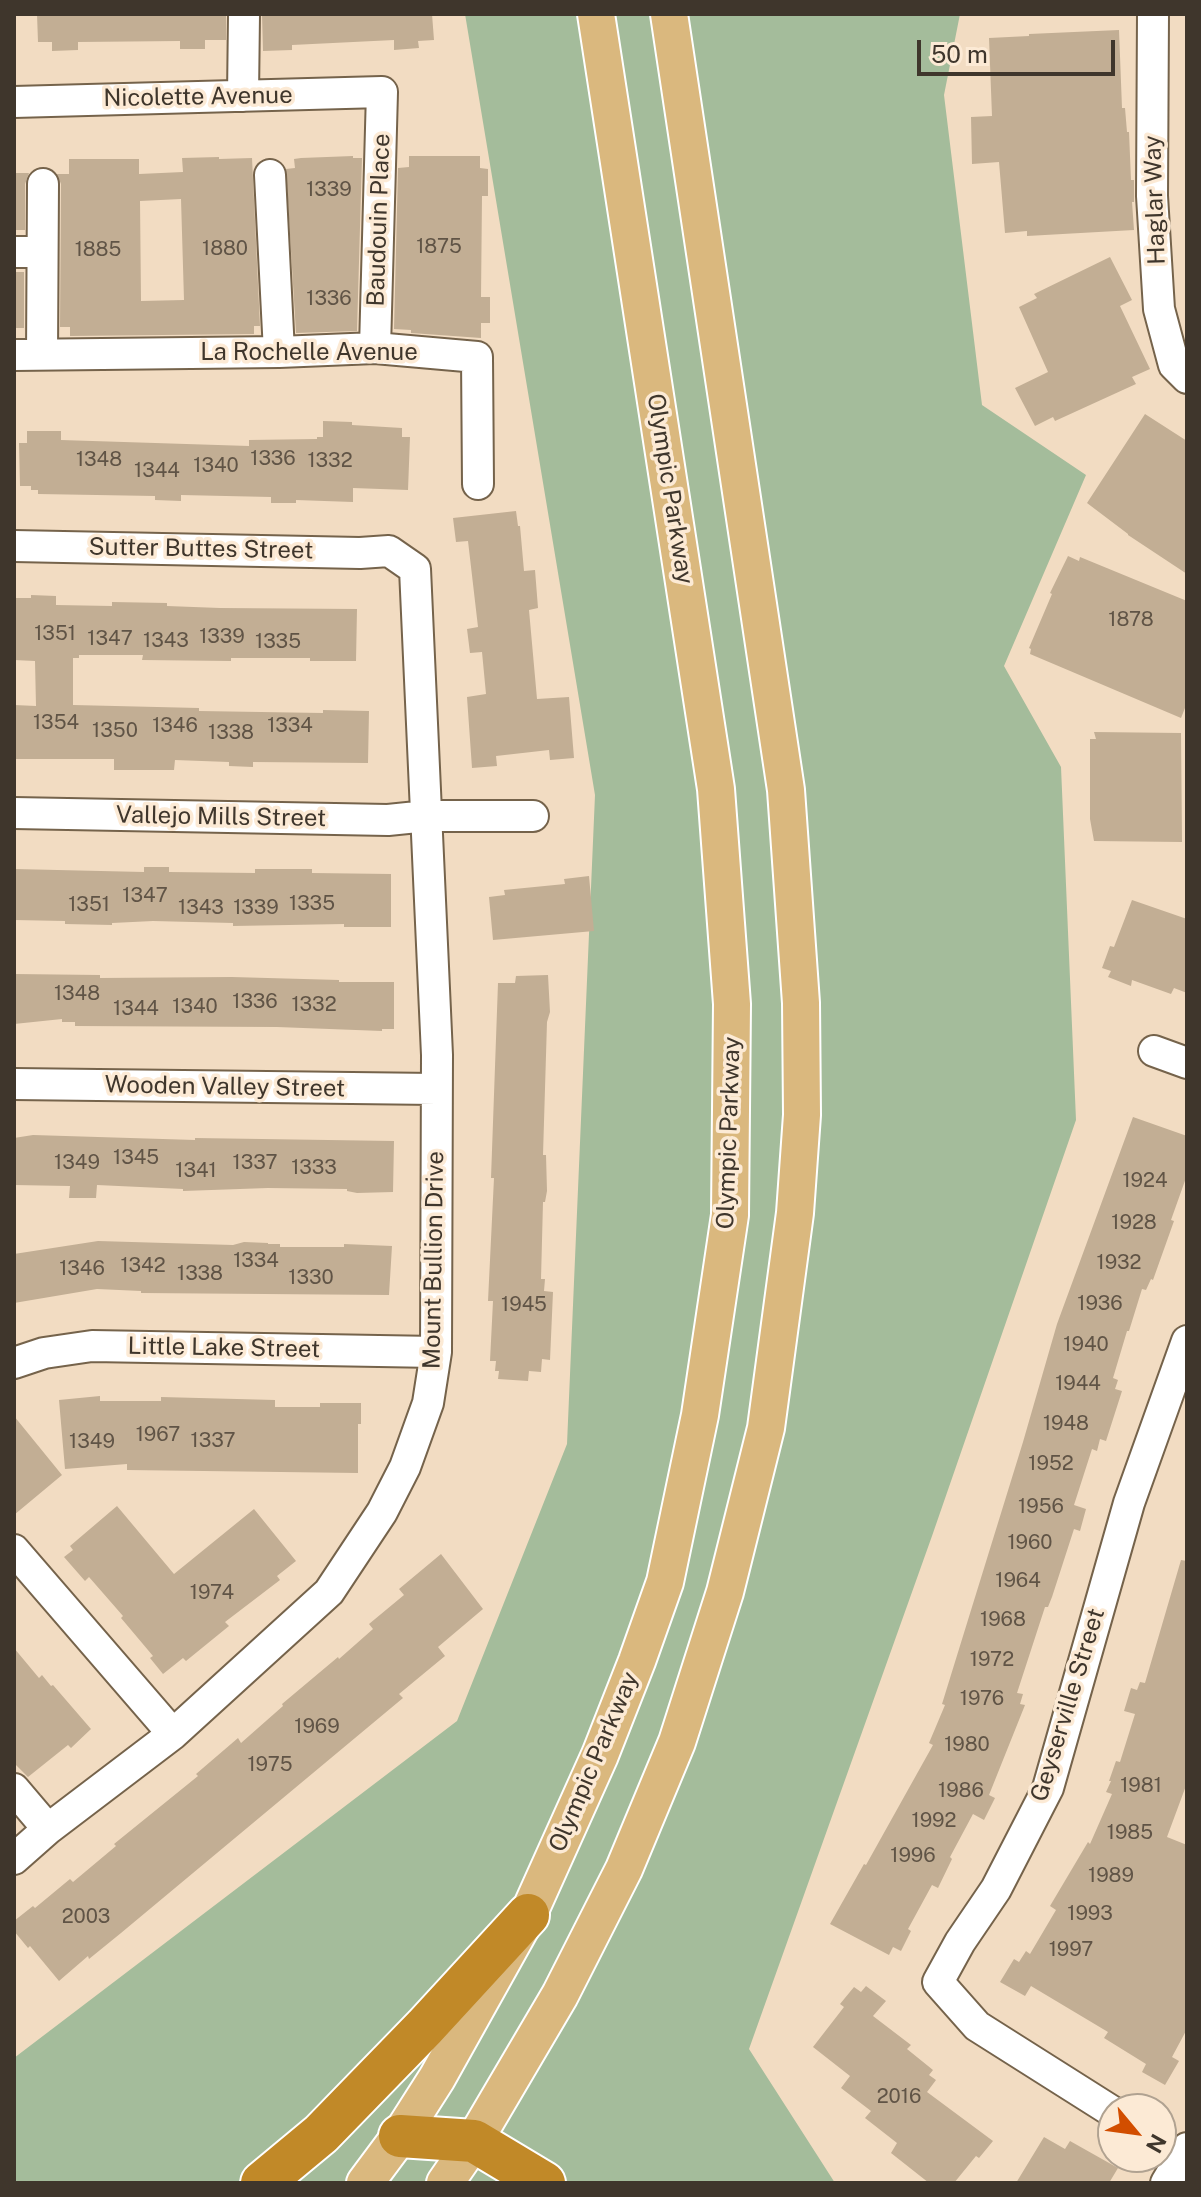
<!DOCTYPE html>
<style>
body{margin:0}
#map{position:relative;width:1201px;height:2197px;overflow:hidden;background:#f2dcc2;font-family:"Public Sans",sans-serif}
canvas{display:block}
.frame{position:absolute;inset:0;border:16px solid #3f362c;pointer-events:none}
.north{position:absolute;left:1097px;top:2093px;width:80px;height:80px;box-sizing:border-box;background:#fcead5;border:2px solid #b0a291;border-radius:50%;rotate:119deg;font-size:22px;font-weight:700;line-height:32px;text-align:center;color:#3f362c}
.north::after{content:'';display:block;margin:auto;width:28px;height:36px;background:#d24e00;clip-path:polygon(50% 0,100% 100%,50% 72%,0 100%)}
.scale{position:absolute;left:917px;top:40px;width:198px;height:36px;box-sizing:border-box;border:4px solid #3f362c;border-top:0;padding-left:10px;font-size:24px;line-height:28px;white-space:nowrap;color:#3f362c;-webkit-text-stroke:6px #fcead5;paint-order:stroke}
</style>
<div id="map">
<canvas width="1201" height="2197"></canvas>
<div class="frame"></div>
<div class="north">N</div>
<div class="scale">50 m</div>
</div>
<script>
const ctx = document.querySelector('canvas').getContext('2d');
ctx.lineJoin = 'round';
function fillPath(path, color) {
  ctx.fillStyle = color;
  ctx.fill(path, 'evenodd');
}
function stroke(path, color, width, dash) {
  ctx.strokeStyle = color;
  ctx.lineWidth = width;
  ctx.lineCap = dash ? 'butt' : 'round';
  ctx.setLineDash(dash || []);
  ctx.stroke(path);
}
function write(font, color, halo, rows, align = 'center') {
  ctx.font = font + ' "Public Sans",sans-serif';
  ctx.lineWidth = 7;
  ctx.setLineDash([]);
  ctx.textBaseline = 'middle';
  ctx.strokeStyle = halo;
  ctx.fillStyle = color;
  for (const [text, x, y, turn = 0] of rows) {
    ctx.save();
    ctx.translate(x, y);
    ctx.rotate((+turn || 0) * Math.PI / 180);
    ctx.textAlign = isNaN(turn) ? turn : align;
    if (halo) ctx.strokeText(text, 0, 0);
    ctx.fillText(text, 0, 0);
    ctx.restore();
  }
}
const green = new Path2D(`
 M465,14H960L944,95L982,405L1086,475L1004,666L1061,767L1076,1120L932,1536L749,2049L835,2183H14V2058L457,1721L567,1444L595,795Z`);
const building = new Path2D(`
 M37,14H226V40H205V49H180V41L78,42V50L52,51V42H38Z
 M262,14H432L434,40L418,41L419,48L394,50V40L292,45V50L263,51Z
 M1119,30L1122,108H1125L1127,132H1129L1131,180H1134V202H1132L1134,230L1027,236V231L1005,233L999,162L972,164L971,117L992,116L989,38L1029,36V34Z
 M353,156V158H362L357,331L296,333L286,169L295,168L294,159L301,158Z
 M409,156H480V168L488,169V196H482L481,297H490V323H481V338L411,333V330L394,329L398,168L409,167Z
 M219,157V159L252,158L260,326H254V334L70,336V327H60L61,184L57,174H69V159H139V174L183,172L182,158ZM181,199L184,300L141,301L140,201Z
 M14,173H29L25,184V230H14Z
 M1110,257L1132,300L1120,306L1150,369L1132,377L1136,384L1055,421L1053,417L1035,426L1015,388L1048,372L1019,307L1037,298L1034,294Z
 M14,272H24V328H14Z
 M1145,414L1187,441V574L1128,535V534L1087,503Z
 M323,421L352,422V425L402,428V437H410L408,490L353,488V502L296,500V503H271V497L181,495V501L155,500V496L38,494V490H31V486H20L19,443H27V431H61V440L249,446V440L317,439V437H323Z
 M516,511L518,526H520L524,571L535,570L538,608L529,610L537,699L569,697L574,758L550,760L549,750L496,756L497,766L472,768L467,697L486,694L482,652L470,653L467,629L478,627L468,541L456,542L453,518Z
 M1068,556L1079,561L1080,557L1187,601V703L1181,718L1030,654L1031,649L1029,648L1052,594L1050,593Z
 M31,595L56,596V605L112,606V602L167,603V606L220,608L357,609L356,661H310V658H231V661L142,660L143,655H79V658H73V705L199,708V711L323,713V710L369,711L368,763L253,762V767L229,766V762L175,760L174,770H114V759H14V705L36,706L35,661L14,660V598H31Z
 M1094,732L1181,733L1182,842L1094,841L1090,819V739H1096Z
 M144,867H169V872L255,873V869H312V873L391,874V927H344V924L233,926V923L153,921L112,923V925L65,924V921L14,920V869L144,872Z
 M589,876L594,931L493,940L489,897L505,895L504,890L565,884L564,879Z
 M1132,900L1187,919V993L1174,988L1171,994L1132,980L1131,986L1108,977L1111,971L1102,968L1110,946L1114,947Z
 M14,974L100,975V978L232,977L339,980V982H394V1029H382V1031L277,1027L75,1026V1022H62V1019L14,1024Z
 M548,975L550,1012L547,1022L543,1155H546L547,1191L545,1202H543L541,1279H545L544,1291L553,1292L550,1360L542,1359L541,1372L529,1371L528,1381L498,1379L499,1371H495L496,1361H490L493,1301H488L494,1178H491L498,983H515L516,976Z
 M1133,1117L1187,1136V1175L1171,1220L1174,1221L1153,1280L1151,1279L1146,1290L1142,1289L1129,1331H1127L1113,1378L1118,1380L1115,1389L1122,1391L1106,1441L1100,1439L1097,1451L1092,1449L1074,1505L1086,1509L1080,1531L1074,1529L1052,1597L1048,1607H1045L1017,1693L1023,1694L1020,1704L1025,1705L989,1795L995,1798L984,1820L973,1814L950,1857L952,1859L938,1888L932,1885L908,1929L911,1931L901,1951L893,1947L889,1955L830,1924L864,1864L866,1865L933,1745L929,1743L945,1705L942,1704L1023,1442L1057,1324Z
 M33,1135L195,1140V1138L394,1141L393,1192L357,1193L347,1191V1189L268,1188L183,1191V1189L97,1185L96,1198H69L70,1186L14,1185V1138Z
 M98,1241L233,1245L244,1242L268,1243V1244H280V1247H344V1244L392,1246L389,1295L141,1293V1291L97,1289L14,1303V1254Z
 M100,1396V1401H161V1397L275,1400V1407H320V1403H361V1424H358V1473L127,1470V1464L65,1469L59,1400Z
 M14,1416L62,1475L14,1515Z
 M117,1506L174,1574L254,1509L296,1561L277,1576L280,1580L225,1622L229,1626L186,1661L183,1658L163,1674L150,1658L153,1656L121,1618L123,1616L89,1577L85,1581L64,1557L73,1550L70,1546Z
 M441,1554L483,1609L438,1647L445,1656L399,1694L403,1698L121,1933L89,1959L88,1956L59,1981L30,1946L28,1948L14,1931V1921L33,1906L35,1908L70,1879L73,1882L116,1846L114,1844L198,1776L196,1774L238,1738L241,1743L283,1706L282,1704L338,1657L339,1659L373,1629L369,1624L404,1595L399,1589Z
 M1181,1560L1187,1561V1783L1167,1837L1187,1845V2029L1172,2057L1179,2061L1165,2085L1142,2072L1146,2064L1104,2038L1108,2032L1031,1986L1025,1996L1000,1982L1014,1959L1019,1962L1026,1951L1030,1954L1056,1910L1050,1906L1088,1842L1090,1844L1112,1794L1106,1792L1111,1781H1109L1116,1761L1120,1762L1135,1714L1124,1711L1131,1688L1137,1690L1140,1682L1145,1683Z
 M14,1648L39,1678L42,1675L51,1686L53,1685L91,1729L71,1748L68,1745L28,1777L14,1763Z
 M866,1986L886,2001L873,2016L911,2045L907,2049L933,2070L929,2075L936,2080L927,2092L993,2141L979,2158L976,2156L954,2183H929L891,2153L897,2143L865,2118L871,2111L841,2088L850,2076L813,2047L844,2007L840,2004L854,1987L861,1992Z
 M1044,2137L1065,2149L1070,2141L1118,2168L1109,2183H1016Z`);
const minor = new Path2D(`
 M1153,14L1152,196L1159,309L1174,365L1187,378
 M243,96L244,14
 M14,102L382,92L375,348
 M270,175L279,352
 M14,252H42
 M42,354L43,184
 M14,355L279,352L375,348L477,357L478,484
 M14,546L360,553L389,551L415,569L437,1055L436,1352L428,1403L405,1467L382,1512L329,1592L173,1734L48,1829L14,1859
 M14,813L388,820L427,816H533
 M1154,1051L1187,1063
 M14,1084L436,1089
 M14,1363L44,1353L92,1346L436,1352
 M14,1550L173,1734
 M14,1789L48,1829
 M1113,2112L977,2026L938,1982L960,1942L996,1889L1048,1788L1129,1503L1187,1341
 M1166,2183L1187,2148`);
const major = new Path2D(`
 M365,2183L400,2136L437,2078L528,1915L600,1755L637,1661L665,1582L700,1415L730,1215L732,1004L716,789L596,14
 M445,2183L474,2141L560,1995L624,1869L677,1742L725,1592L766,1428L795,1213L802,1115L801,1003L786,790L669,14`);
const highway = new Path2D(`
 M400,2136L474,2141L544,2183
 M262,2183L321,2134L425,2027L528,1915`);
const numberNames = [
 ["1339",329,190],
 ["1875",439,247],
 ["1880",225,249],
 ["1885",98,250],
 ["1336",329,299],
 ["1336",273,459],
 ["1348",99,460],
 ["1332",330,461],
 ["1340",216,466],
 ["1344",157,471],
 ["1878",1131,620],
 ["1351",55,634],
 ["1339",222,637],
 ["1347",110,639],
 ["1343",166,641],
 ["1335",278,642],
 ["1354",56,723],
 ["1346",175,726],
 ["1334",290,726],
 ["1350",115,731],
 ["1338",231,733],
 ["1347",145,896],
 ["1335",312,904],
 ["1351",89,905],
 ["1343",201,908],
 ["1339",256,908],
 ["1348",77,994],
 ["1336",255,1002],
 ["1332",314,1005],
 ["1340",195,1007],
 ["1344",136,1009],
 ["1345",136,1158],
 ["1349",77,1163],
 ["1337",255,1163],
 ["1333",314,1168],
 ["1341",196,1171],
 ["1924",1145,1181],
 ["1928",1134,1223],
 ["1334",256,1261],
 ["1932",1119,1263],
 ["1342",143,1266],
 ["1346",82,1269],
 ["1338",200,1274],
 ["1330",311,1278],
 ["1936",1100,1304],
 ["1945",524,1305],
 ["1940",1086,1345],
 ["1944",1078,1384],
 ["1948",1066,1424],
 ["1967",158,1435],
 ["1337",213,1441],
 ["1349",92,1442],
 ["1952",1051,1464],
 ["1956",1041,1507],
 ["1960",1030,1543],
 ["1964",1018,1581],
 ["1974",212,1593],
 ["1968",1003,1620],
 ["1972",992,1660],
 ["1976",982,1699],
 ["1969",317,1727],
 ["1980",967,1745],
 ["1975",270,1765],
 ["1981",1141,1786],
 ["1986",961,1791],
 ["1992",934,1821],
 ["1985",1130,1833],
 ["1996",913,1856],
 ["1989",1111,1876],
 ["1993",1090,1914],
 ["2003",86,1917],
 ["1997",1071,1950],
 ["2016",899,2097]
];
const streetNames = [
 ["Nicolette Avenue",198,97,-1],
 ["Haglar Way",1155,200,-92],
 ["Baudouin Place",379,220,-88],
 ["La Rochelle Avenue",309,353],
 ["Olympic Parkway",670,489,81],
 ["Sutter Buttes Street",201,549,1],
 ["Vallejo Mills Street",221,817,1],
 ["Wooden Valley Street",225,1087,1],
 ["Olympic Parkway",729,1133,-88],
 ["Mount Bullion Drive",434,1260,-89],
 ["Little Lake Street",224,1348,1],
 ["Geyserville Street",1068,1705,-73],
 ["Olympic Parkway",594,1762,-67]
];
fillPath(green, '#a4bc9b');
fillPath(building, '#c2ae94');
stroke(minor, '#75634b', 34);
stroke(major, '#fff', 40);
stroke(highway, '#fff', 46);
stroke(minor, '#fff', 30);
stroke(major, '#dab87e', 36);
stroke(highway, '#c18928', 42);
write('20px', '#605446', null, numberNames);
write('24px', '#3f362c', '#fcead5', streetNames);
</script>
